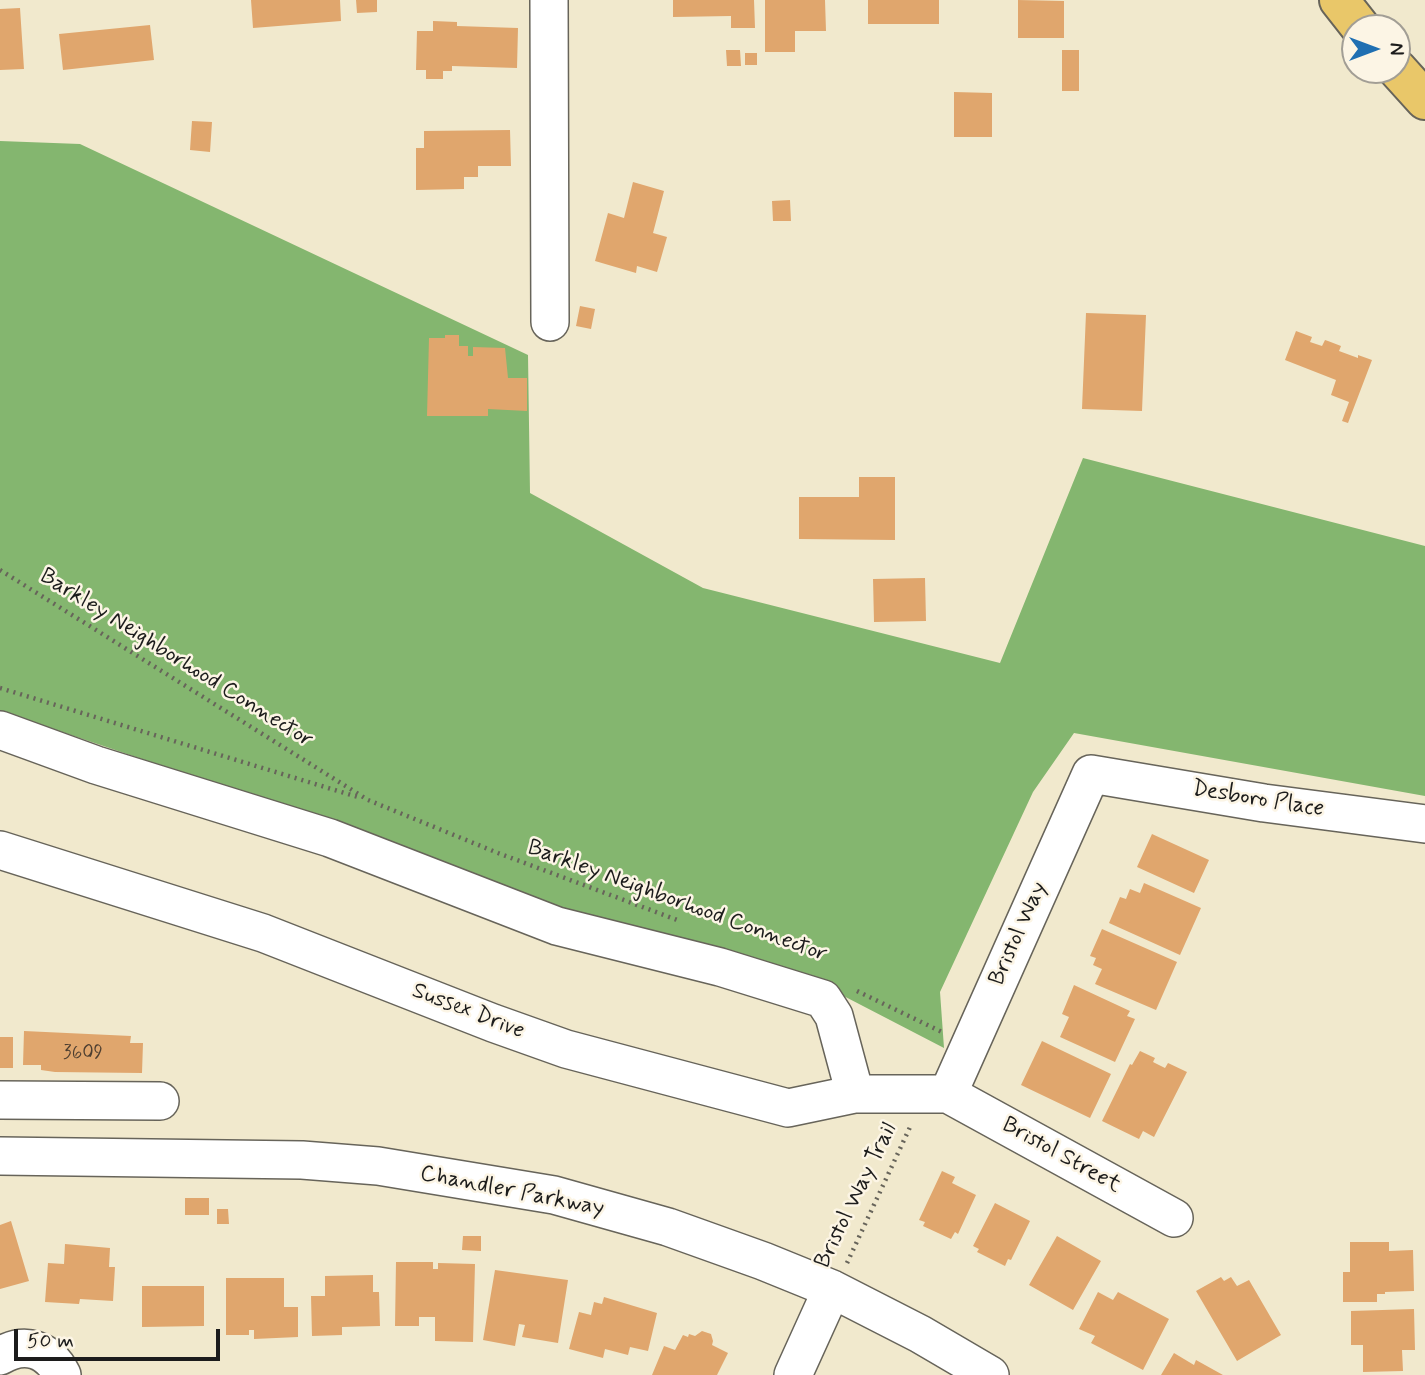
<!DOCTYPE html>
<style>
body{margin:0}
#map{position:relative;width:1425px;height:1375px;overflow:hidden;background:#f1e9cd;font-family:Mynerve,sans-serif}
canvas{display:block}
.north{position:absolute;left:1341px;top:14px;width:70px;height:70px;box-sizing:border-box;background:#fcf5e5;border:2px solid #a29e95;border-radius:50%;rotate:90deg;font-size:19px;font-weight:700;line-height:28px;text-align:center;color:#1c1c1c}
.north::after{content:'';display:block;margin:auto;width:24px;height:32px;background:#1f6fb2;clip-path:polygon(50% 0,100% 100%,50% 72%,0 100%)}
.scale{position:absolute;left:14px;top:1329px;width:206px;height:32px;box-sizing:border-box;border:4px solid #1c1c1c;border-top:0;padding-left:9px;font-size:21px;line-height:24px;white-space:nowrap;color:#1c1c1c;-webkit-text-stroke:5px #fcf5e5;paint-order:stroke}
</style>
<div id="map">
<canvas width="1425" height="1375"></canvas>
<div class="north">N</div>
<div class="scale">50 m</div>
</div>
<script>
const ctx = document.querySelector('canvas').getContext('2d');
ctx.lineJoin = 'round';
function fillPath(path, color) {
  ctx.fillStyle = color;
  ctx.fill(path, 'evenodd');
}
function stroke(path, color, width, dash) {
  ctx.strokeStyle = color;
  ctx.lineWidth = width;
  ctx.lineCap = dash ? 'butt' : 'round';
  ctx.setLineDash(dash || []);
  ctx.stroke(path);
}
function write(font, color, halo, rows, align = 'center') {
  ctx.font = font + ' Mynerve,sans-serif';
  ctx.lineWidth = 5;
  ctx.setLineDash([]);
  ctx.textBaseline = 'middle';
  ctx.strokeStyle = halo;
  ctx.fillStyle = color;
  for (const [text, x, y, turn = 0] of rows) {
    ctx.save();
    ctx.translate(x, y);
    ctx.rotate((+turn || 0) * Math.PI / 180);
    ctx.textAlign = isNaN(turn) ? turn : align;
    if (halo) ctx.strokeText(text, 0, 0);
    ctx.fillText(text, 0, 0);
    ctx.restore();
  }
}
const forest = new Path2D(`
 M0,141L80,144L528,355L530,493L703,588L1000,663L1083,458L1425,546V796L1074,733L1033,792L940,992L944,1048L834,991L564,912L329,818L198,778L0,711Z`);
const building = new Path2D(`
 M251,0H340L341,21L253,28Z
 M356,0H377V12L357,13Z
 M673,0H754L755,28H731V16L673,17Z
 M765,0H825L826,31H795V52H765Z
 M868,0H939V24H868Z
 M1018,0L1064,1V38H1018Z
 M20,8L24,69L0,70V9Z
 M433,21L457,22V26L518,28L517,68L452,66V71H443V79H426V70H416L417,31H433Z
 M150,25L154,60L63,70L59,34Z
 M726,50H740L741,66H727Z
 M1062,50H1079V91H1062Z
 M745,53H757V65H745Z
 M954,92L992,93V137H954Z
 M192,121L212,122L210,152L190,150Z
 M510,130L511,166H478V177H464V189L416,190V148H424V131Z
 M633,182L664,191L653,233L667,237L657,272L637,266L636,273L595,261L608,213L624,218Z
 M790,200L791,221H773L772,201Z
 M580,306L595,309L591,329L576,326Z
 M1086,313L1146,315L1142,411L1082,409Z
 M1296,331L1312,337L1310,342L1322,346L1325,340L1328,341L1341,346L1339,351L1358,358V355L1372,360L1348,423L1342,421L1349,402L1331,395L1336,380L1285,360Z
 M445,335H459V346H468V356H473V347L505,348L508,378H527V411L488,409V416H427L429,338H445Z
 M859,477H895V540L799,539V497H859Z
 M925,578L926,621L874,622L873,579Z
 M1152,834L1209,860L1194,893L1137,867Z
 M1144,883L1201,908L1180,955L1109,923L1120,897L1126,899L1130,889L1140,893Z
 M1102,929L1177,962L1156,1010L1095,984L1102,969L1093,965L1096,958L1090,956Z
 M1074,985L1130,1011L1127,1016L1135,1019L1115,1062L1060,1037L1069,1017L1062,1014Z
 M24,1031L131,1036L130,1043H143L142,1073L55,1072L41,1070V1065H23Z
 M0,1037H13V1068H0Z
 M1042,1041L1111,1074L1090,1118L1021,1085Z
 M1140,1051L1155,1058L1153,1062L1165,1068L1168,1063L1187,1072L1154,1137L1143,1131L1139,1139L1102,1121L1130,1064L1132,1065Z
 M942,1171L955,1177L952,1183L976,1195L958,1234L955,1232L951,1239L923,1226L925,1222L919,1220Z
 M185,1198H209V1215H185Z
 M995,1203L1030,1221L1011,1260L1008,1259L1005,1266L977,1252L979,1249L973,1246Z
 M217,1209H228L229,1224H217Z
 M11,1221L29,1281L0,1289V1225Z
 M463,1236H481V1251L462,1250Z
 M1057,1236L1101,1261L1073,1310L1029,1285Z
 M1350,1242H1389V1251L1413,1250L1414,1291L1385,1292V1294H1377V1302H1343V1272H1350Z
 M65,1244L110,1248L109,1267H115L113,1301L80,1299L79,1304L45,1302L48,1263L64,1264Z
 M396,1262H433V1269H438V1263L475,1264L473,1342L435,1341V1317H419V1326H395Z
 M495,1270L568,1280L558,1343L522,1337L525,1325L519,1324L515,1346L483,1340Z
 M373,1275V1292H379L380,1326L342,1327V1335L312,1336L311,1296H325V1276Z
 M1221,1277L1224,1281L1231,1277L1237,1286L1249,1280L1281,1335L1237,1361L1196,1291Z
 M226,1278H284V1307H298V1337L254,1339V1330H249V1335H226Z
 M142,1286H204V1326L142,1327Z
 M1098,1292L1113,1300L1118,1292L1169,1319L1143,1370L1091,1343L1095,1336L1079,1329Z
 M604,1297L657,1313L648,1351L630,1347L628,1355L605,1349L603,1358L569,1349L579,1312L591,1315L594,1302L602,1304Z
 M1414,1309L1415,1350H1402L1403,1371L1363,1372V1345H1351V1311Z
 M702,1331L711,1334L713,1341L712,1345L728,1353L717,1375H652L664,1346L675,1350L683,1335L688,1337L689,1334L695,1336Z
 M1174,1353L1194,1365L1196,1360L1223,1375H1161Z`);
const path = new Path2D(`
 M0,570L368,800L498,853L680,921
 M0,688L361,798
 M857,991L944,1033
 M847,1263L911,1125`);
const minor = new Path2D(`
 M549,0L550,322
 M0,730L96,765L330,838L557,926L720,967L823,999L834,1016L855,1094
 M0,850L263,933L493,1023L566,1049L788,1108L855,1094H948L1174,1218
 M948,1094L1091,774L1264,803L1425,824
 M0,1100L160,1101
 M0,1156L302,1160L378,1166L554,1195L668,1227L763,1261L832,1289L920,1334L990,1375
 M0,1356C25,1341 49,1349 62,1375
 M793,1375L832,1289`);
const major = new Path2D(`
 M1339,0L1361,28
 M1397,69L1425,100`);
const numberNames = [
 ["3609",83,1054]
];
const streetNames = [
 ["Barkley Neighborhood Connector",176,659,32],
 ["Desboro Place",1258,800,9],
 ["Barkley Neighborhood Connector",677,902,20],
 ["Bristol Way",1019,934,-66],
 ["Sussex Drive",468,1012,21],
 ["Bristol Street",1061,1156,29],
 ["Chandler Parkway",512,1192,11],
 ["Bristol Way Trail",857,1196,-64]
];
fillPath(forest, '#84b66f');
fillPath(building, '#e0a66d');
stroke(minor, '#67645a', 40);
stroke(major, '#67645a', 42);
stroke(path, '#67645a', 4.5, [2, 5]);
stroke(minor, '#fff', 37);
stroke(major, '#e9c769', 38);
write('19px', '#4d3e30', null, numberNames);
write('23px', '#1c1c1c', '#fcf5e5', streetNames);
</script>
